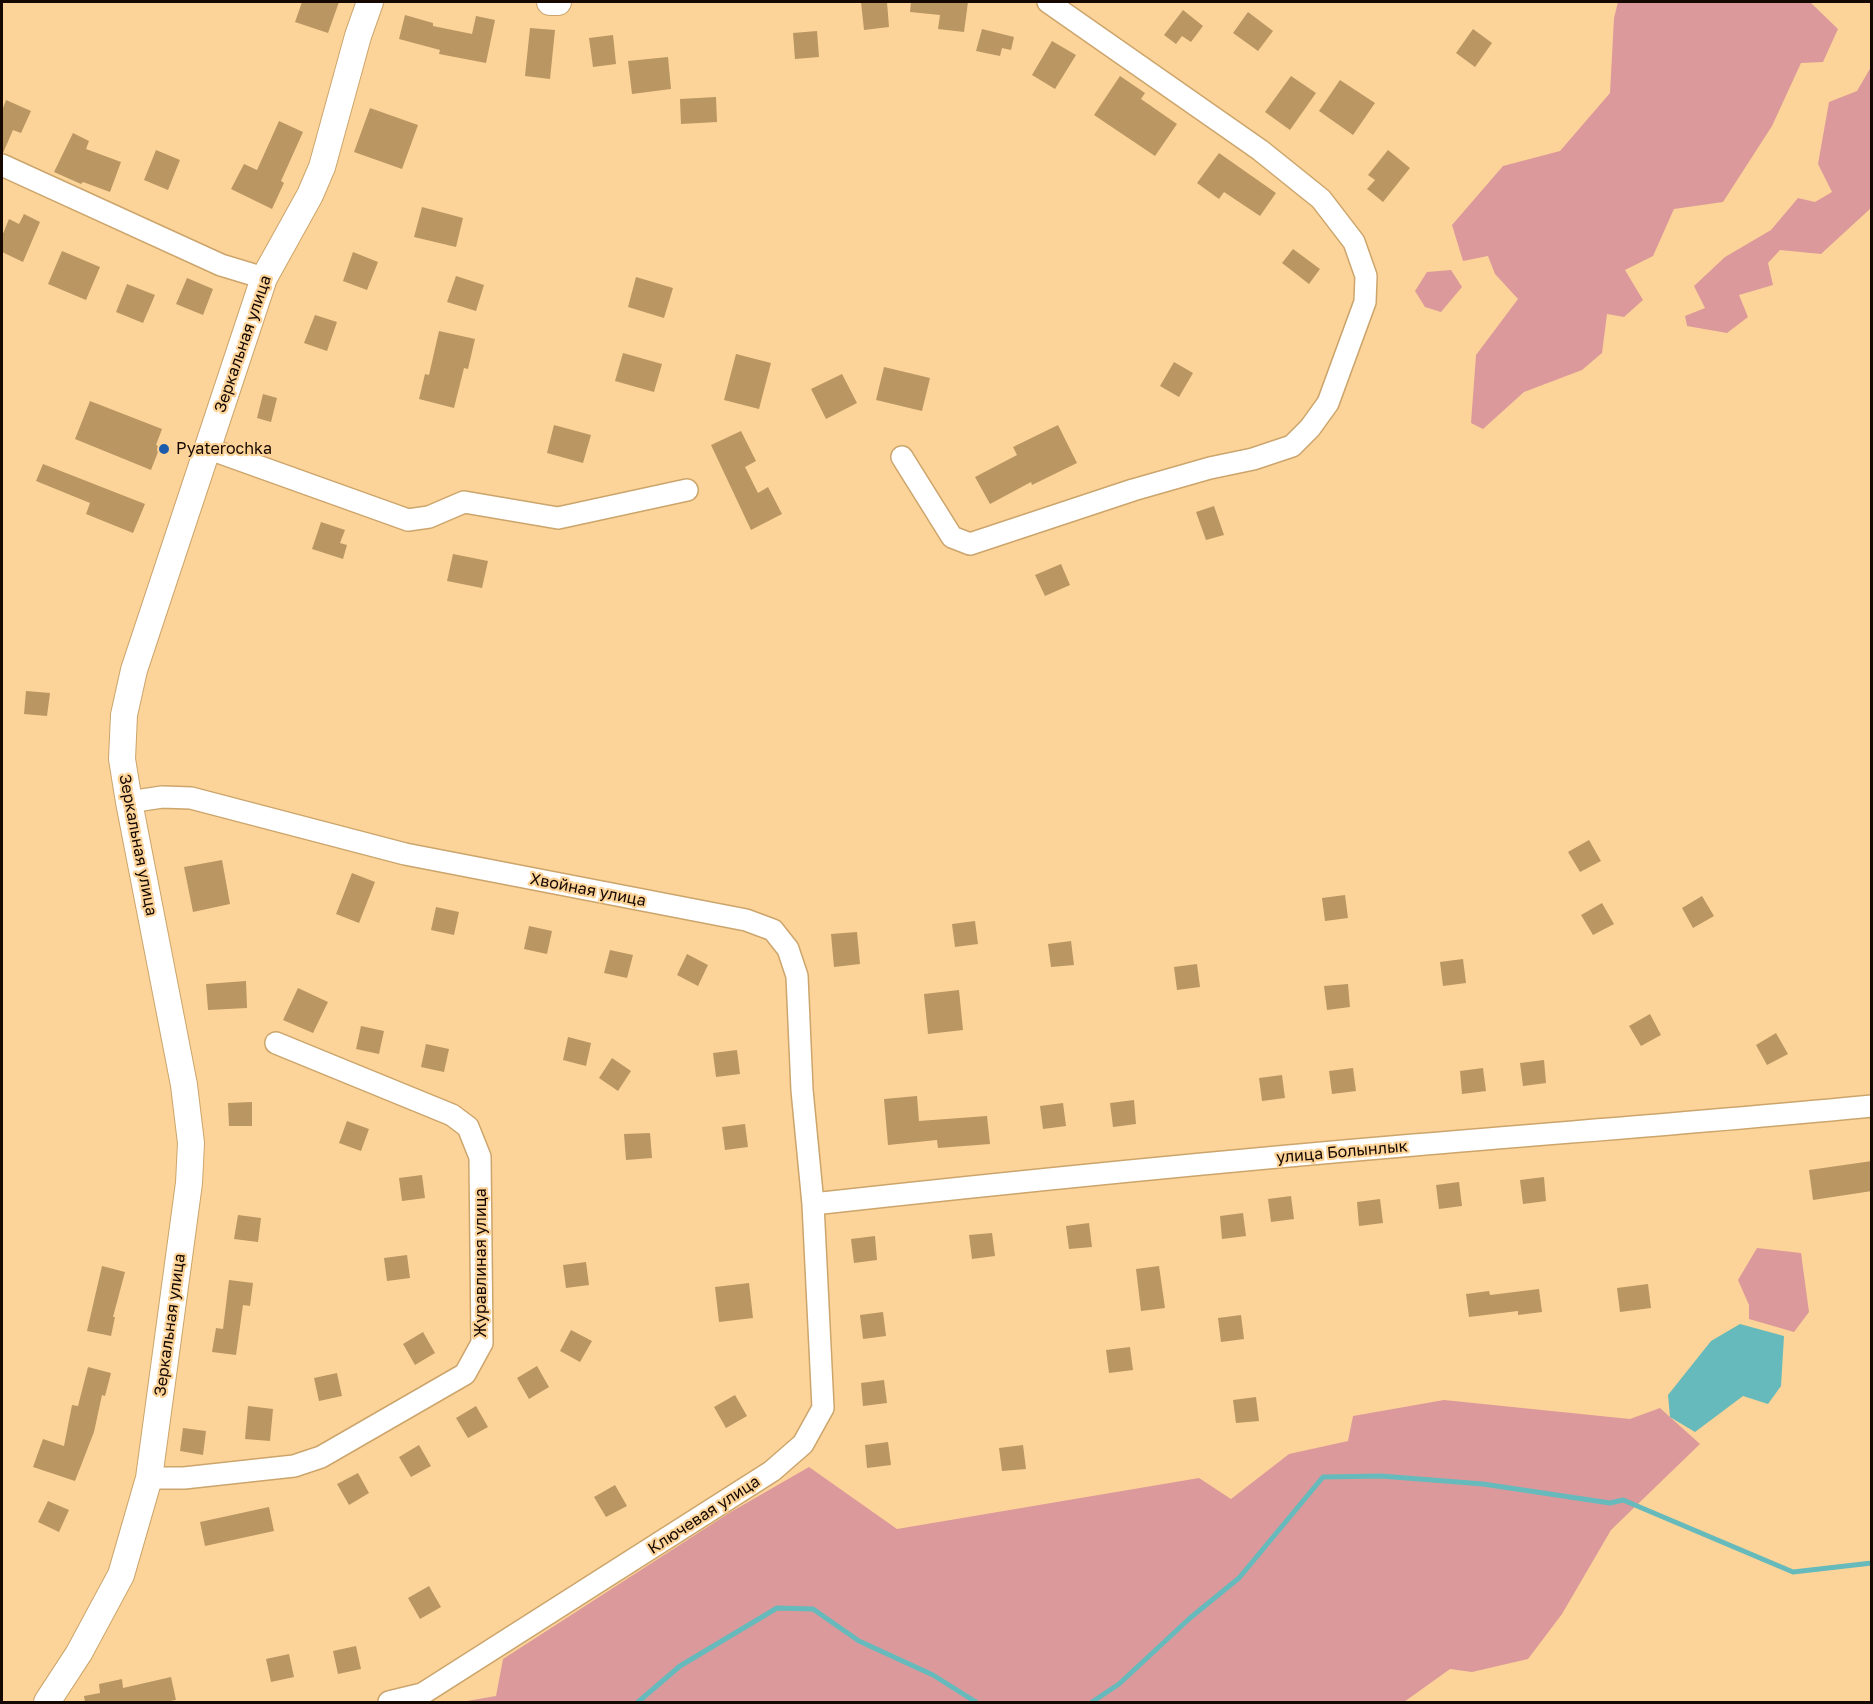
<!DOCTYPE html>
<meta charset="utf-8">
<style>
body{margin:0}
#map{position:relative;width:1873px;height:1704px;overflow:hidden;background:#fcd499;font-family:"Golos Text",sans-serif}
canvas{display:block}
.frame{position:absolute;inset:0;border:3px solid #150800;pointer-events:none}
</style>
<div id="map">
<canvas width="1873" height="1704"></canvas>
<div class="frame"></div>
</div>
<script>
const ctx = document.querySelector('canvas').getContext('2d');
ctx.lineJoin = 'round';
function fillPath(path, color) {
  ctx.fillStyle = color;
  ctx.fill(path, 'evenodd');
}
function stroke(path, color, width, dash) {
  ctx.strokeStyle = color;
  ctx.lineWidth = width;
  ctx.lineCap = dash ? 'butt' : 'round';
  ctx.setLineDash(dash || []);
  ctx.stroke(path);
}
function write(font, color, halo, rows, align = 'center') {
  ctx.font = font + ' "Golos Text",sans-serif';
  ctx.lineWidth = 4.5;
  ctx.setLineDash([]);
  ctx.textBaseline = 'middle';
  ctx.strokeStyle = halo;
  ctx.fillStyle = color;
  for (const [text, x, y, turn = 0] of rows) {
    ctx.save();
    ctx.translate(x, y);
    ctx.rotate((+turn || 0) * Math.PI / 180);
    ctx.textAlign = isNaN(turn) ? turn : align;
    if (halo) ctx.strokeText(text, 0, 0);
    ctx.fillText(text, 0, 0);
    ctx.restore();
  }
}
const forest = new Path2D(`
 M1618,2H1810L1838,29L1823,62L1801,63L1772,126L1723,202L1674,209L1653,256L1625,270L1643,300L1624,317L1607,314L1602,353L1582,370L1524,392L1483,429L1471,423L1476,355L1518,299L1495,274L1488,256L1463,261L1452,225L1503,166L1560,151L1610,93L1614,18Z
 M1871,67V208L1821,254L1780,250L1768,263L1773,285L1739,295L1748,317L1727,333L1687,326L1685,316L1705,308L1694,286L1725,257L1771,230L1798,198L1815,202L1832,192L1818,164L1829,102L1857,91Z
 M1451,270L1462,287L1441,312L1425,307L1415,291L1427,272Z
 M1757,1248L1801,1253L1809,1312L1794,1332L1749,1319V1305L1738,1280Z
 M1444,1400L1630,1419L1660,1408L1700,1444L1611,1530L1562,1614L1528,1659L1472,1672L1450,1669L1404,1702H461L496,1696L503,1659L729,1513L809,1467L897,1529L1199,1478L1231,1499L1289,1454L1348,1441L1353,1416Z`);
const water = new Path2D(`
 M1740,1324L1784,1336L1781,1386L1768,1404L1743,1396L1695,1432L1670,1417L1668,1395L1711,1341Z`);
const stream = new Path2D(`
 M638,1702L680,1666L777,1608L813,1609L859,1641L933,1675L976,1702
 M1092,1702L1119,1684L1190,1618L1239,1578L1323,1477L1381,1476L1483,1484L1610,1503L1623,1500L1793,1572L1872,1563`);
const building = new Path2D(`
 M302,2H339L328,33L295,22Z
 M861,2H887L889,27L864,30Z
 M911,2H968L964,32L938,29L940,15L910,12Z
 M1183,10L1203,26L1191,42L1182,36L1176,44L1164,35Z
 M1248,12L1273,31L1258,51L1233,33Z
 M405,15L433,23V26L472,34L476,16L495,20L486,63L439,54L440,50L399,39Z
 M530,28L555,30L550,79L525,76Z
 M982,29L1014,37L1011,50L1002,48L1000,56L976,51Z
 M1473,29L1492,43L1475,67L1456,53Z
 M817,31L819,57L795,59L793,33Z
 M613,35L616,64L593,67L589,38Z
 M1052,41L1076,55L1055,89L1032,75Z
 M668,57L671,89L632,94L628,61Z
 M1120,76L1145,93L1141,99L1177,124L1155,156L1094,115Z
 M1291,76L1316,93L1290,130L1265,112Z
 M1340,80L1375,103L1353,135L1319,111Z
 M716,97L717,122L681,124L680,99Z
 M6,100L31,111L21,133L13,130L3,153L2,111Z
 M370,108L418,125L402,169L354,152Z
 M279,121L303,132L281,181L284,183L272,209L231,189L244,164L257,170Z
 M73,133L89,141L86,149L121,162L110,192L83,182L81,184L54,172Z
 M156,150L180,160L168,190L144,180Z
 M1388,150L1410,168L1383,202L1367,189L1375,180L1368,175Z
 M1219,153L1276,193L1260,216L1224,192L1219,199L1197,183Z
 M422,207L463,218L456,247L414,237Z
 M24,214L40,222L23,262L2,252V236L9,219L19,224Z
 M1293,249L1320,269L1309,284L1282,263Z
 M62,251L100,267L86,300L48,284Z
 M353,252L378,262L367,290L343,281Z
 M456,276L484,285L476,311L447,302Z
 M636,277L673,288L664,318L628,307Z
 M187,278L213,289L203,315L176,304Z
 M127,284L155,295L143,323L116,312Z
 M315,315L337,322L327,351L304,343Z
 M439,331L475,339L468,369L464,368L454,408L419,399L425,374L429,375Z
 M623,353L662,364L654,392L615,381Z
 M736,354L771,363L759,409L724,400Z
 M1174,362L1193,373L1179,397L1160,386Z
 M884,367L930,378L922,411L876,400Z
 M842,374L857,403L826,419L811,389Z
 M263,394L277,398L271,422L257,418Z
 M90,401L162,429L156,445L160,447L151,470L75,439Z
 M554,425L591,435L583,463L547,453Z
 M1058,425L1077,463L1032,485L1031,482L990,504L975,477L1017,455L1013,447Z
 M741,431L756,461L745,467L758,493L768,487L782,514L751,530L711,445Z
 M43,464L145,504L133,533L86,514L90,503L36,481Z
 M1214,506L1224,535L1206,540L1196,512Z
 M321,522L345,530L340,543L347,545L343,559L312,549Z
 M453,554L488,561L482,588L447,581Z
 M1061,564L1070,585L1045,596L1035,575Z
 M26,691L50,693L47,716L24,714Z
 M1589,840L1601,861L1580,872L1568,852Z
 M222,860L230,904L193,912L184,867Z
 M352,873L375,882L359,923L336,914Z
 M1345,895L1348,918L1325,921L1322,898Z
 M1702,896L1714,916L1693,928L1682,908Z
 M1602,903L1614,924L1593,935L1581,915Z
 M436,907L459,912L454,935L431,930Z
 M975,921L978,944L955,947L952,924Z
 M529,926L552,931L547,954L524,949Z
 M857,932L860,964L834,967L831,934Z
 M1071,941L1074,965L1051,967L1048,944Z
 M610,950L633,955L627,978L604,973Z
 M687,954L708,965L698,986L677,975Z
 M1463,959L1466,983L1443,986L1440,962Z
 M1197,964L1200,987L1177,990L1174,967Z
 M246,981L247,1008L208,1010L206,984Z
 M1348,984L1350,1007L1327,1010L1324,986Z
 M298,988L328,1002L313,1033L283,1020Z
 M959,990L963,1030L928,1034L924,994Z
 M1650,1014L1661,1035L1641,1046L1629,1026Z
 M361,1026L384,1031L379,1054L356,1049Z
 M1776,1033L1788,1054L1767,1065L1756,1045Z
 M568,1037L591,1043L586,1066L563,1060Z
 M426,1044L449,1049L444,1072L421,1067Z
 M737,1050L740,1074L716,1077L713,1053Z
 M612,1058L631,1071L618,1091L599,1078Z
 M1544,1060L1546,1083L1523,1086L1520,1063Z
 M1353,1068L1356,1091L1332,1094L1329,1071Z
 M1483,1068L1486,1091L1462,1094L1460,1071Z
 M1282,1075L1285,1098L1262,1101L1259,1078Z
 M917,1096L919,1121L987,1116L990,1144L938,1148L937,1140L888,1145L884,1099Z
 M1134,1100L1136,1124L1113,1127L1110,1103Z
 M252,1102V1126H229L228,1103Z
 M1063,1103L1066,1126L1043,1129L1040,1106Z
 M347,1121L369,1129L361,1151L339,1143Z
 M745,1124L748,1147L725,1150L722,1127Z
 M650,1133L652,1158L626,1160L624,1134Z
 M1872,1161V1191L1813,1200L1809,1170Z
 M422,1175L425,1198L402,1201L399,1178Z
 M1544,1177L1546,1201L1523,1204L1520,1180Z
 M1459,1182L1462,1206L1439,1209L1436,1185Z
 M1291,1196L1294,1219L1271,1222L1268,1199Z
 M1380,1199L1383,1223L1359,1226L1357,1202Z
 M1243,1213L1246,1236L1222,1239L1220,1216Z
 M238,1215L261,1218L258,1242L234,1239Z
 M1089,1223L1092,1247L1069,1249L1066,1226Z
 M992,1233L995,1256L972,1259L969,1235Z
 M875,1236L877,1260L854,1263L851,1239Z
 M407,1255L410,1278L387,1281L384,1258Z
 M586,1262L589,1285L566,1288L563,1265Z
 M102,1266L125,1272L113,1317H115L111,1336L87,1331Z
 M1159,1266L1165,1308L1141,1311L1136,1269Z
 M229,1280L253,1283L250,1306L243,1305L236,1355L212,1352L216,1328L223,1329Z
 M749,1283L753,1318L719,1322L715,1287Z
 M1648,1284L1651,1308L1620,1312L1617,1288Z
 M1539,1289L1542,1312L1518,1315V1311L1469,1317L1466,1294L1489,1291L1490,1295Z
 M883,1312L886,1336L863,1339L860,1315Z
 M1241,1315L1244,1339L1221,1342L1218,1318Z
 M571,1330L592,1341L580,1362L560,1351Z
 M423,1332L435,1353L415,1365L403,1344Z
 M1130,1347L1133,1370L1109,1373L1106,1350Z
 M537,1366L549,1387L529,1399L517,1378Z
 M88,1367L111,1373L105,1396L102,1395L94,1432L75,1481L33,1467L43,1439L64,1446L72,1405L78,1406Z
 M337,1373L342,1396L319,1401L314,1378Z
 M884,1380L887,1403L863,1406L861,1383Z
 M735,1395L747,1416L726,1428L714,1407Z
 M1256,1397L1259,1421L1236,1423L1233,1400Z
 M248,1406L273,1409L270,1441L245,1439Z
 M476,1406L488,1427L468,1438L456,1418Z
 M183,1428L206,1431L203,1455L180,1451Z
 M888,1442L891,1465L867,1468L865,1445Z
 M419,1445L431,1466L411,1477L399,1457Z
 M1023,1445L1026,1469L1002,1471L999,1448Z
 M358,1473L369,1493L349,1505L337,1484Z
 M615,1485L627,1506L606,1517L594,1497Z
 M48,1501L69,1510L59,1532L38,1522Z
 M269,1507L274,1531L205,1546L200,1522Z
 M429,1586L441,1607L420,1619L408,1598Z
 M356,1646L361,1669L338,1674L333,1651Z
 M289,1654L294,1677L271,1682L266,1659Z
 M171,1677L176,1700L165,1702H85L84,1696L100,1693L99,1684L122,1679L123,1688Z`);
const minor = new Path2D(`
 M2,165L221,265L264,278
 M207,448L408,520L429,517L464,502L558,518L687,490
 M902,457L952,537L970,544L1133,490L1210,468L1253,459L1292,446L1310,428L1328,403L1365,302L1366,276L1354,242L1321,199L1260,150L1048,2
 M129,802L162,797L191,798L405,854L746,920L773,930L788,949L797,976L802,1090L813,1204L823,1408L803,1444L772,1471L422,1694L389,1702
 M813,1204C1013,1182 1213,1162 1414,1145C1566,1132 1719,1121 1872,1106
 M149,1478H184L294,1466L321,1457L465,1374L482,1343L480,1157L468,1127L452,1115L276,1043`);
const tertiary = new Path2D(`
 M550,2H558
 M47,1702L79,1653L121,1575L149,1478L189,1183L191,1143L184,1085L129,802L122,759L124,715L134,670L264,278L310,195L322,167L358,36L370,2`);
const markers = [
 [164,449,6,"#1d5cad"]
];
const streetNames = [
 ["Зеркальная улица",243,344,-71],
 ["Зеркальная улица",138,845,79],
 ["Хвойная улица",588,890,11],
 ["улица Болынлык",1342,1152,-5],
 ["Журавлиная улица",481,1263,-90],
 ["Зеркальная улица",170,1325,-82],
 ["Ключевая улица",704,1515,-33]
];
const poiNames = [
 ["Pyaterochka",176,449]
];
fillPath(forest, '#dc999b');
fillPath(water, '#67babb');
stroke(stream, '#67babb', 5);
fillPath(building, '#b99662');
stroke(minor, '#cca56c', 24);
stroke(tertiary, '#cca56c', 28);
stroke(minor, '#fff', 21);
stroke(tertiary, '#fff', 26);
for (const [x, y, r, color] of markers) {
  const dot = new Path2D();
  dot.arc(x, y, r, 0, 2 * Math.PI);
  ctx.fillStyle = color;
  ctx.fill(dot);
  stroke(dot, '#fcd499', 2);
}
write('16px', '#150800', '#fcd499', streetNames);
write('16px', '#150800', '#fcd499', poiNames, 'left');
</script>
